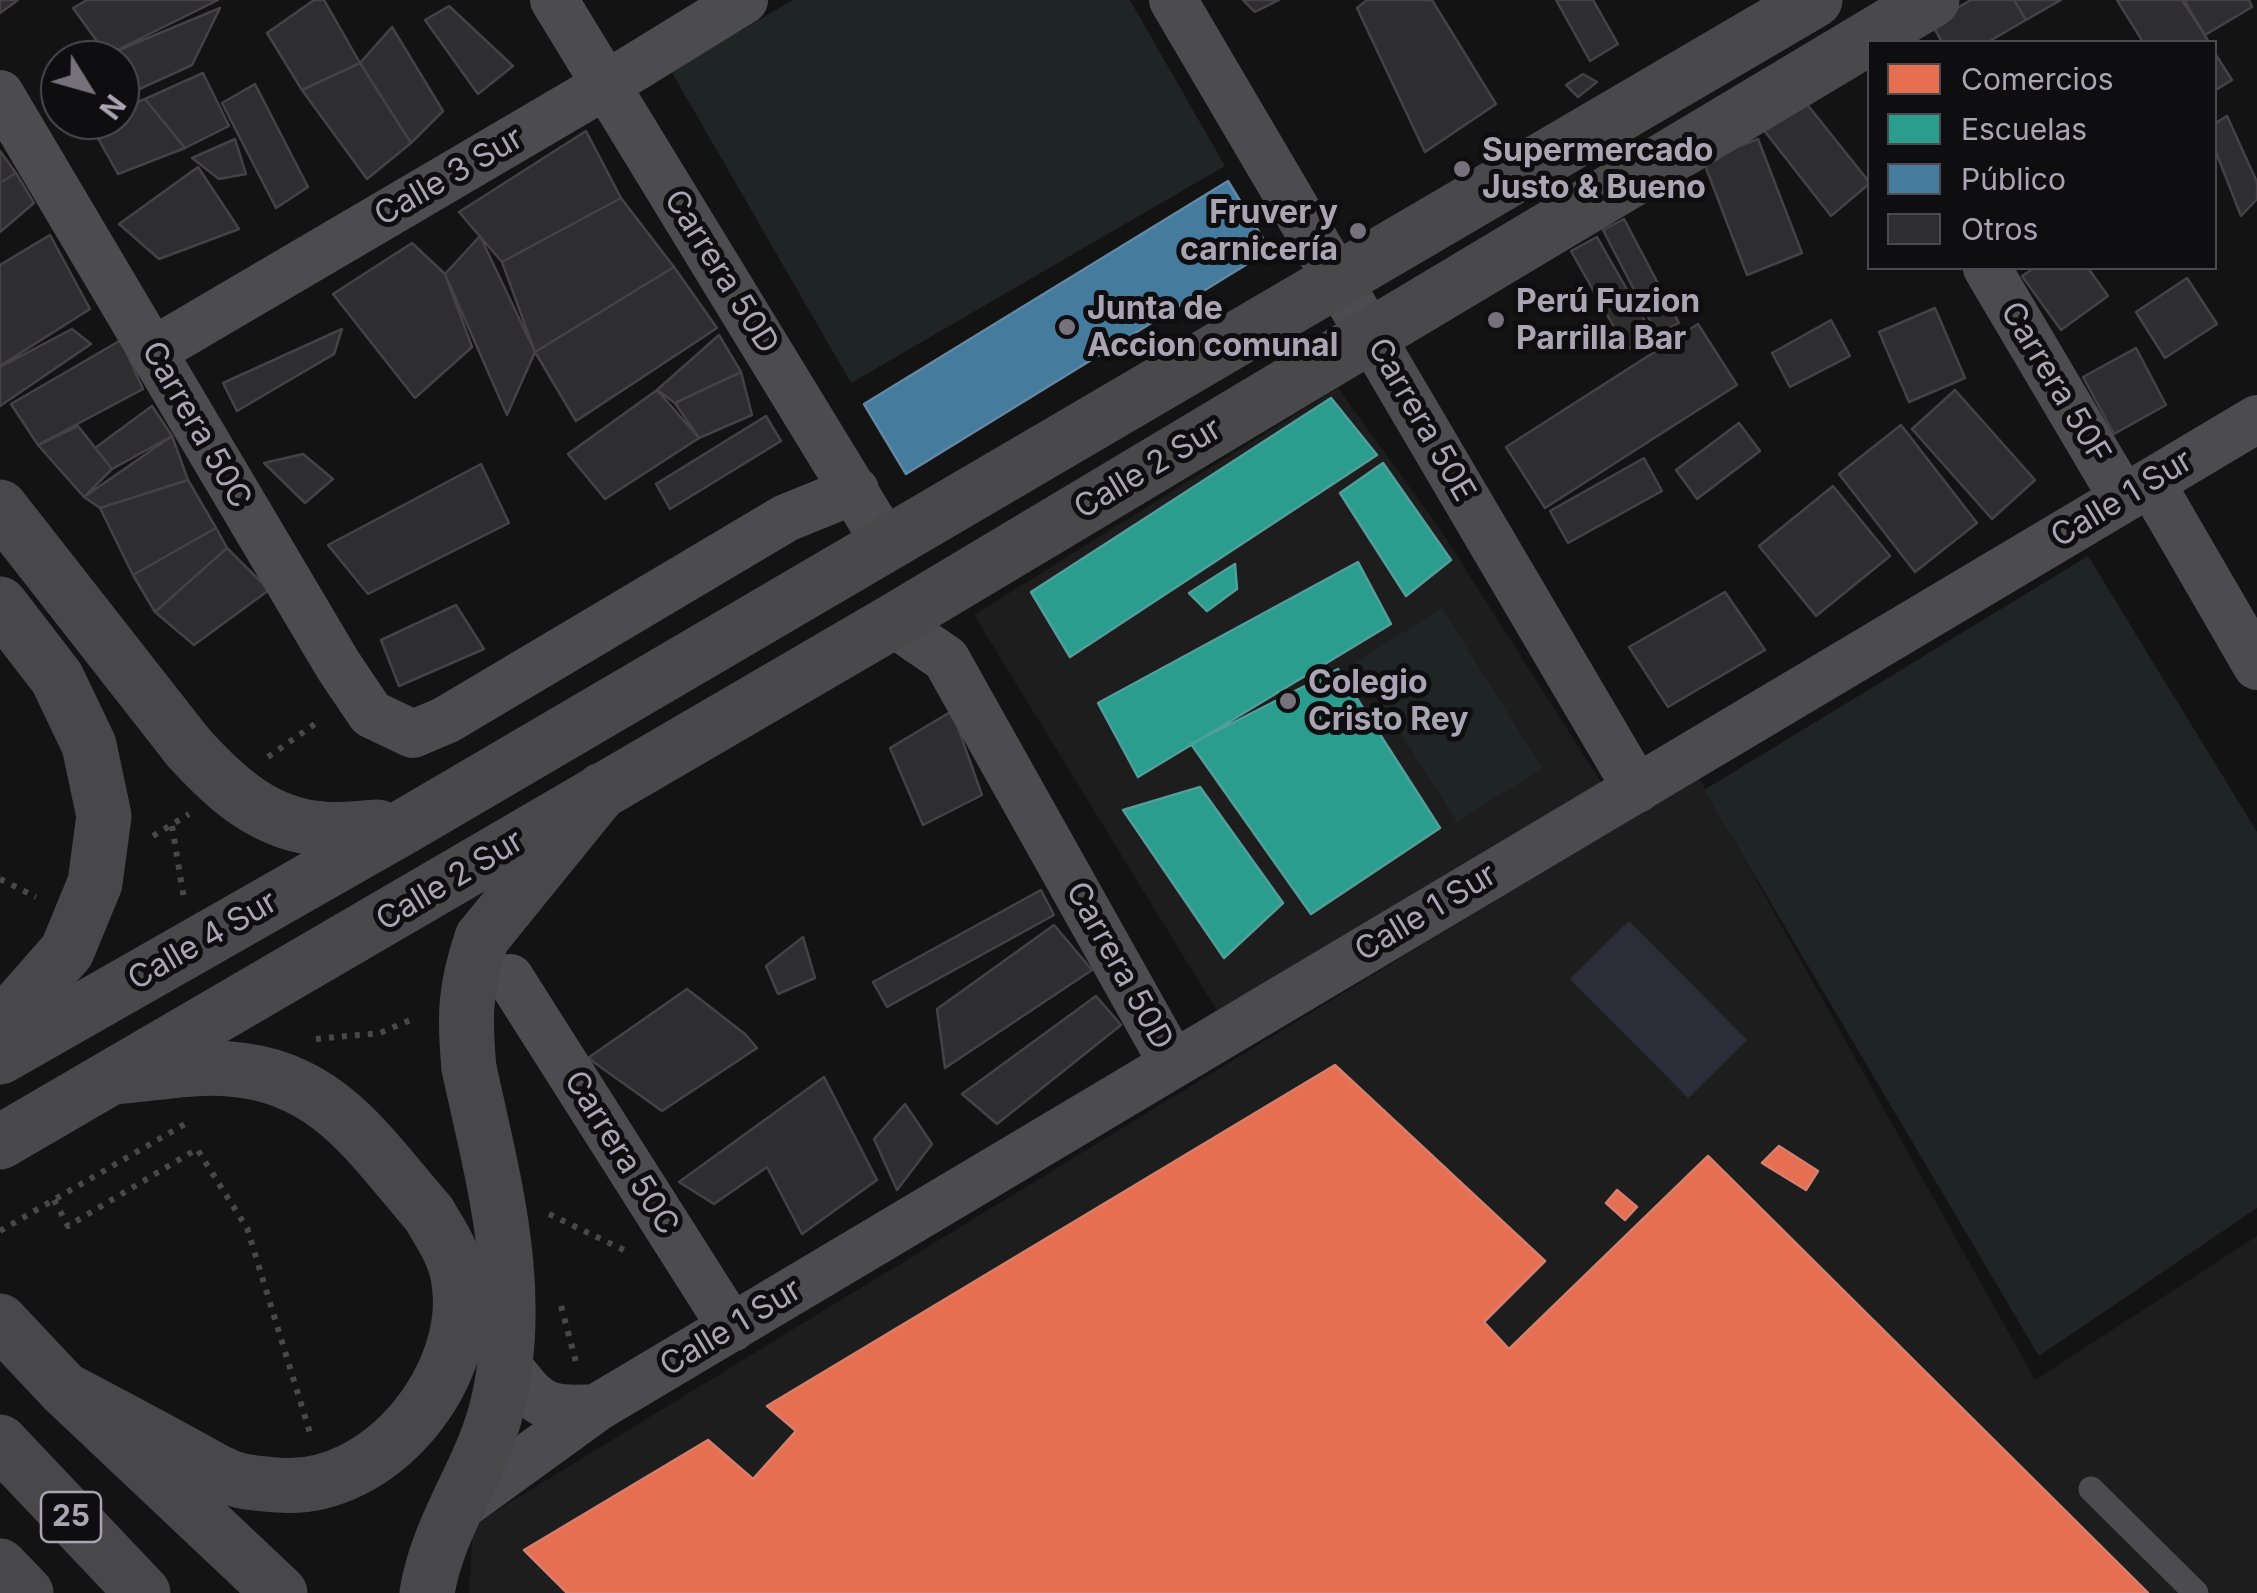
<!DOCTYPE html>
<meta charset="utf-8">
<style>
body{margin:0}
#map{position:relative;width:2257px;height:1593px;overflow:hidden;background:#131313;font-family:Inter,sans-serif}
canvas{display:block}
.legend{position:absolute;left:1867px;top:40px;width:350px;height:230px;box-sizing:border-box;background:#0e0d0f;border:2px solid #4c4a51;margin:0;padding:12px 18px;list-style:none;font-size:30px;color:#aaa5b3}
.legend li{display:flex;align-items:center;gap:20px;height:50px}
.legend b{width:50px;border:2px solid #4c4a51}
.north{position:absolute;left:40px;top:40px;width:100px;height:100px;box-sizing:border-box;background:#0e0d0f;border:2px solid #4c4a51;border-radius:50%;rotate:127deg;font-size:28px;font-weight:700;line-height:40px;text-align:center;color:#aaa5b3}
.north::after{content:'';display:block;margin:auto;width:35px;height:45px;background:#75727b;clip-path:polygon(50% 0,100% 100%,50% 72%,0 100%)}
</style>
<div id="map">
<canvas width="2257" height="1593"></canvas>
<ul class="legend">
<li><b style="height:28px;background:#e76f51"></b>Comercios</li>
<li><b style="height:28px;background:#2a9d8f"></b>Escuelas</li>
<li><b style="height:28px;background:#457b9d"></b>Público</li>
<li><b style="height:28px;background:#2e2d2f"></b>Otros</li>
</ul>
<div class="north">N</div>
</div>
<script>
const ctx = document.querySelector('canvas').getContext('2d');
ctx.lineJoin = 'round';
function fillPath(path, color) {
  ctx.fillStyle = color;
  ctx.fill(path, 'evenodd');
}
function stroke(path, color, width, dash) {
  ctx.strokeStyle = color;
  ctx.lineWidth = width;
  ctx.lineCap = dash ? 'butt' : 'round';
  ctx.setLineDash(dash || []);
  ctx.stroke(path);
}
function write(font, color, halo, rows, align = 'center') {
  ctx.font = font + ' Inter,sans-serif';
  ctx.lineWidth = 10;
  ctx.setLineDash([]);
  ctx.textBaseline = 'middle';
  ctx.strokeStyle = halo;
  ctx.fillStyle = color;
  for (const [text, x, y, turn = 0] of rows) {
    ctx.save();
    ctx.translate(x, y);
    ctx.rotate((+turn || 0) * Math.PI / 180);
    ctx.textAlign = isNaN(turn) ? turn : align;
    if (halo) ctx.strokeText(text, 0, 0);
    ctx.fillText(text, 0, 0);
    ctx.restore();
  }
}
const built = new Path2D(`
 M1338,388L1440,529L1604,787L1222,1019L974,615Z
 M1698,776L2035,1380L2257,1236V1593H469L473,1525Z`);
const green = new Path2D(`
 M793,0H1130L1225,166L851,383L671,71Z
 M2088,556L2257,832V1208L2039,1356L1704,790Z
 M1442,608L1542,768L1457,822L1356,662Z`);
const water = new Path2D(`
 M1629,921L1747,1040L1688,1098L1570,979Z`);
const shops = new Path2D(`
 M1335,1065L1545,1261L1484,1322L1509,1349L1708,1156L2148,1593H567L524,1550L708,1440L753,1479L796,1431L767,1406Z
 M1779,1146L1818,1171L1806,1190L1762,1163Z
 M1617,1190L1637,1207L1625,1220L1606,1203Z`);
const schools = new Path2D(`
 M1331,398L1377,455L1070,657L1031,592Z
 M1383,463L1451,560L1406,596L1340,493Z
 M1358,562L1391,624L1138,777L1098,703Z
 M1235,564L1237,589L1207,611L1189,593Z
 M1338,669L1440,828L1311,914L1191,744Z
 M1200,787L1283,903L1224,958L1123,810Z`);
const public = new Path2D(`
 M1228,181L1270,250L906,474L864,404Z`);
const building = new Path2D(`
 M0,0H18L0,13Z
 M87,0H218L107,55L73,8Z
 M314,0H324L360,63L302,90L267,33Z
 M1243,0H1279L1255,12Z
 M1367,0H1432L1496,104L1425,152L1357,8Z
 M1556,0H1593L1618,44L1590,61Z
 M1971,0H2014L2026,20L1988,42H1942L1931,23Z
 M2014,0H2061L2026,20Z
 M2117,0H2182L2209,42H2143Z
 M2184,0H2249L2252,7L2205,35Z
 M449,6L513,66L478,94L425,20Z
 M220,8L192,65L120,98V60H108L107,55Z
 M392,27L443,111L411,143L360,63Z
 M2214,52L2232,80L2214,91Z
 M360,63L411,143L367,179L302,90Z
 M203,73L229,126L185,148L145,99Z
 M1583,74L1597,82L1578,97L1566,85Z
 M255,84L308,187L276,208L222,103Z
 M1802,98L1870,183L1831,216L1763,129Z
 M145,99L185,148L118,174L89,122L120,120V109Z
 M2227,116L2257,182V199L2241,216L2214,147V124Z
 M586,131L621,198L502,262L459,212Z
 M235,139L246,174L219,179L192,158Z
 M1758,139L1802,253L1747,275L1703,160Z
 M0,151L16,173L0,183Z
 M198,167L239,229L159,259L119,224Z
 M16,173L34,203L0,232V183Z
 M621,198L674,267L535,352L502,262Z
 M1624,219L1679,323L1657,334L1603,230Z
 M50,235L90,309L0,366V265Z
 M480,236L535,352L507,415L445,274Z
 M1597,237L1653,335L1627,350L1571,251Z
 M412,243L445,274L472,347L415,398L333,294Z
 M674,267L717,328L576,421L535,352Z
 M2034,268H2088L2108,296L2061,330L2022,276Z
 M2187,278L2217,324L2165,358L2136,312Z
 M1935,308L1965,378L1909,402L1879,332Z
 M1831,320L1850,356L1790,387L1772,353Z
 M1698,324L1737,385L1545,508L1506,447Z
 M72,329L91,344L0,406V367Z
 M342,329L334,354L237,411L223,383Z
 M719,335L741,372L675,403L657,390Z
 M121,340L143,389L38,445L11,404Z
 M2136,348L2166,405L2114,434L2083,377Z
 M741,372L752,415L699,438L675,403Z
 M657,390L699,438L605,499L568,454Z
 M1955,390L2035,480L1992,519L1912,429Z
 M152,406L172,436L112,469L95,448Z
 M766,416L781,441L670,509L656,484Z
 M1739,423L1760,451L1697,499L1676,470Z
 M1901,425L1977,523L1915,572L1839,474Z
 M78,426L112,469L84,497L38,445Z
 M172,436L188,480L100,508L84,497Z
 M303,454L333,479L305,503L264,463Z
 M1644,458L1662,491L1568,543L1550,511Z
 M481,464L509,523L368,594L328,545Z
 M188,480L216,528L133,575L100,508Z
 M1833,486L1890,556L1816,616L1759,546Z
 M216,528L227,548L155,612L133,575Z
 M227,548L269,590L194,645L155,612Z
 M1725,592L1765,650L1668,707L1629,647Z
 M456,605L484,649L399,686L381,640Z
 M952,711L982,795L923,825L890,748Z
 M1041,890L1054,915L887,1007L873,982Z
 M1054,925L1092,970L945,1068L937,1009Z
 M803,937L815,978L778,994L766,966Z
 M687,989L745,1034L757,1048L662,1111L588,1058Z
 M1096,996L1121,1025L997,1124L962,1094Z
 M824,1077L877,1180L802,1234L767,1167L714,1204L679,1182Z
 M905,1104L932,1144L897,1190L874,1139Z`);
const path = new Path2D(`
 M268,757L319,721
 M172,826L184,899
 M153,836L189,814
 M0,879L36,897
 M316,1039L380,1033L415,1018
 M54,1200L68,1226L197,1149L247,1228L310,1433
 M549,1214L628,1252
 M0,1231L190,1121
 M561,1306L576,1362`);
const lane = new Path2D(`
 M2091,1489L2196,1593`);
const street = new Path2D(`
 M554,0L886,544
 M1173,0L1637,789
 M0,94L338,665L371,714L413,734L446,720L786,518L855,490
 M1987,268L2123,498
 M153,351L606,85L744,0
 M2151,483L2257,666
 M892,622L946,659L1173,1064
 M510,978L732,1328
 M505,1362C537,1404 542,1412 596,1408
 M454,1511L596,1408L2257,419`);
const secondary = new Path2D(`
 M0,1057L407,825L1815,0
 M0,1142L892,622L1932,0`);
const highway = new Path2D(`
 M0,507L188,747
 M482,938L602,790
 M0,1321L64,1389L280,1593
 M64,1389C102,1409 140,1429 178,1450C196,1459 214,1472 232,1478C245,1483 263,1484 277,1485C380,1495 477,1374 458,1276C454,1253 440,1233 429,1214
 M0,1442L143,1593
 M0,1566L26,1593
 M427,1593C437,1529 478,1475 495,1415C527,1297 494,1183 469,1068`);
const highwayBridge = new Path2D(`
 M0,604L57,678L89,745L104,816L95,883L67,951L0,1027
 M188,747C225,788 265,825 323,829C341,831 360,828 378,827
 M469,1068C464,1015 465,988 482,938
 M114,1077C151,1074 192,1066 230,1069C328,1076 369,1145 429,1214`);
const markers = [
 [1462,169,10,"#75727b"],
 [1358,231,10,"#75727b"],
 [1496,320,10,"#75727b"],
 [1067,327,10,"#75727b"],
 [1288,701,10,"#75727b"]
];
const shields = [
 [71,1517,60]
];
const shieldNames = [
 ["25",71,1517]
];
const poiNames = [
 ["Supermercado",1482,151],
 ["Justo & Bueno",1482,188],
 ["Fruver y",1338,213,"right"],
 ["carnicería",1338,250,"right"],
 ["Perú Fuzion",1516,302],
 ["Parrilla Bar",1516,339],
 ["Junta de",1087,309],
 ["Accion comunal",1087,346],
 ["Colegio",1308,683],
 ["Cristo Rey",1308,720]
];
const streetNames = [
 ["Calle 3 Sur",449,177,-30],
 ["Carrera 50D",721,272,58],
 ["Carrera 50F",2055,383,59],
 ["Carrera 50E",1421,420,60],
 ["Carrera 50C",196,425,60],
 ["Calle 2 Sur",1148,469,-31],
 ["Calle 1 Sur",2122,499,-31],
 ["Calle 2 Sur",450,881,-31],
 ["Calle 1 Sur",1426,913,-31],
 ["Calle 4 Sur",203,941,-30],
 ["Carrera 50D",1119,966,61],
 ["Carrera 50C",621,1153,58],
 ["Calle 1 Sur",731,1328,-31]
];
fillPath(built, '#1e1d1e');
fillPath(green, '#1f2524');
fillPath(water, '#2d2c39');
fillPath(shops, '#e76f51');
stroke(shops, '#d57f6e', 2.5);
fillPath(schools, '#2a9d8f');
stroke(schools, '#509f9a', 2.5);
fillPath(public, '#457b9d');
stroke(public, '#6388a4', 2.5);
fillPath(building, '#2e2d2f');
stroke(building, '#444246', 2.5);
stroke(path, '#48484a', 6, [5, 8]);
stroke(lane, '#4c4b4f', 25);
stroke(street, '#4c4b4f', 48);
stroke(secondary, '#49484b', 55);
stroke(highway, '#48484a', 55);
stroke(highwayBridge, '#48484a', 55);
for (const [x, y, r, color] of markers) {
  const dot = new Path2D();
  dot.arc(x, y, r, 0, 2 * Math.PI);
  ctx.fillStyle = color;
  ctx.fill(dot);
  stroke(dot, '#0e0d0f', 4);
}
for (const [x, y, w] of shields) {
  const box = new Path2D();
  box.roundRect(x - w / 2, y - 25, w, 50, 8);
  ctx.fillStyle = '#0e0d0f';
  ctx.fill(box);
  stroke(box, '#aaa5b3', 2.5);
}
write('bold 30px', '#aaa5b3', null, shieldNames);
write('bold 32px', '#aaa5b3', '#0e0d0f', poiNames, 'left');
write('32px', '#aaa5b3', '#0e0d0f', streetNames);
</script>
